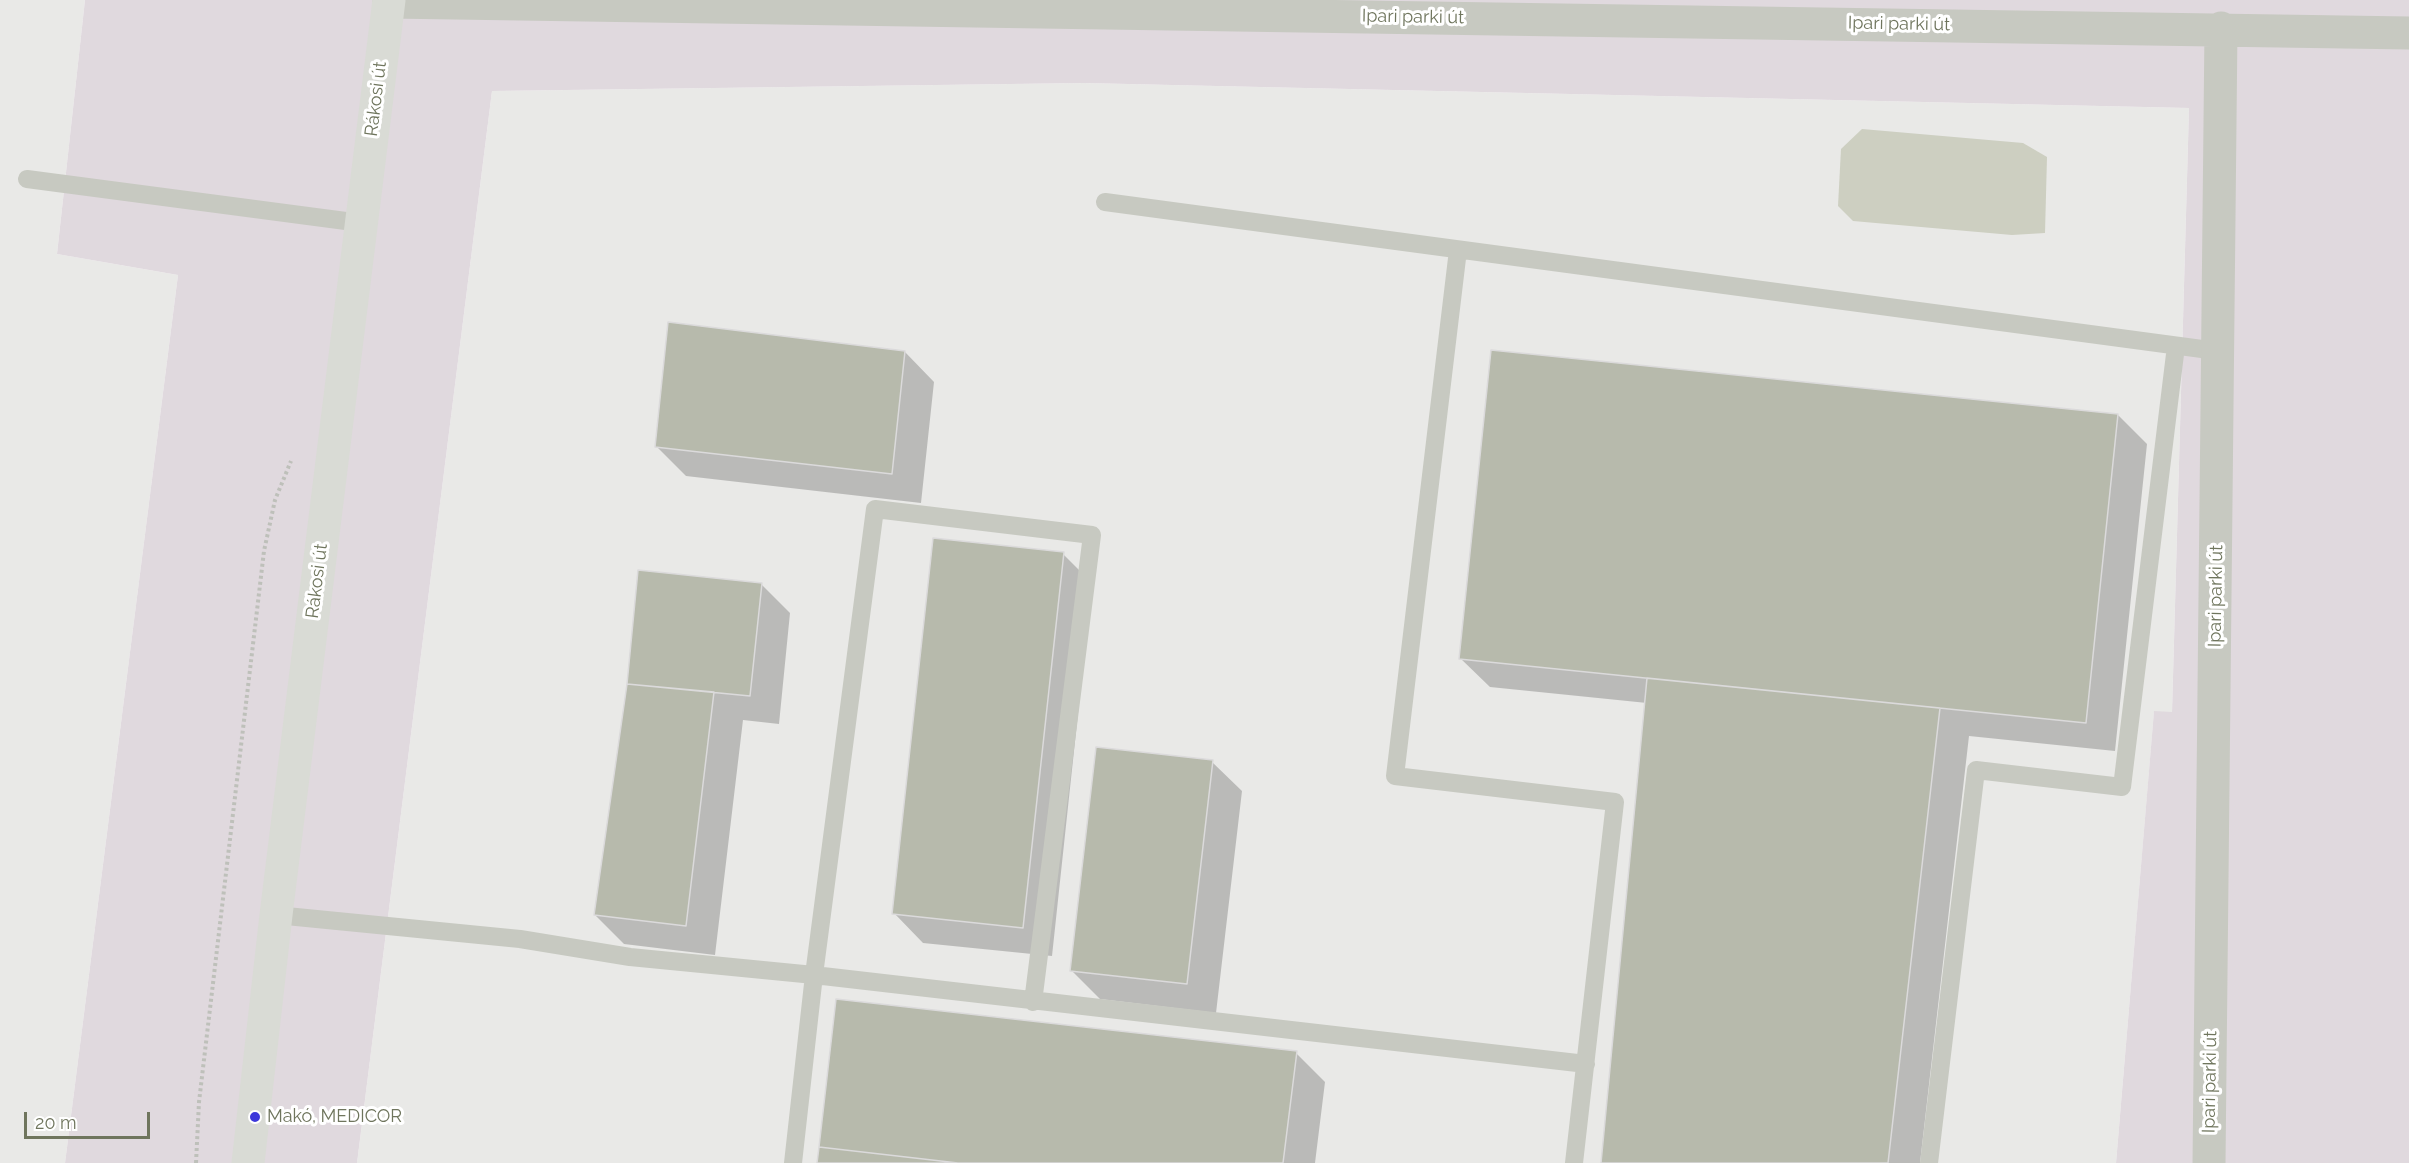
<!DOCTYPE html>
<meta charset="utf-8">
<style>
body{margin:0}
#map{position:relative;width:2409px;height:1163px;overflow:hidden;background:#f9f8f9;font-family:Raleway,sans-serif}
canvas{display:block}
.scale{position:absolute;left:24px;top:1112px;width:126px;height:27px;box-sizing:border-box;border:3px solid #6f755d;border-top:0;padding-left:8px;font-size:18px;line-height:21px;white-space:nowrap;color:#6f755d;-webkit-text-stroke:4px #fff;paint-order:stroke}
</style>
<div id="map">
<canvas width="2409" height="1163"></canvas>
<div class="scale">20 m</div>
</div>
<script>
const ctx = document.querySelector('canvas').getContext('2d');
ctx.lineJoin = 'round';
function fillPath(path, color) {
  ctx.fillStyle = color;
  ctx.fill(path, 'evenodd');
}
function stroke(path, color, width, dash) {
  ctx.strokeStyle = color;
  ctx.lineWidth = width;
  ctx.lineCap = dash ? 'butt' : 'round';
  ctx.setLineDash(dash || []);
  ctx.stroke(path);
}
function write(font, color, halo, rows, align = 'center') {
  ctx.font = font + ' Raleway,sans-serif';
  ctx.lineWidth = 6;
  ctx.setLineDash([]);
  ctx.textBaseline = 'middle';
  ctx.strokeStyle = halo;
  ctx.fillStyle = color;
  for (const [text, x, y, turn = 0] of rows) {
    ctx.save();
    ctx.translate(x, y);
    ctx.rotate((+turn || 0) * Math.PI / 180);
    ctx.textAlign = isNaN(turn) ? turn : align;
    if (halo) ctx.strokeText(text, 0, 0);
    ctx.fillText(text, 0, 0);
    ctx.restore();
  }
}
const built = new Path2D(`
 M0,0H85L57,254L178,275L65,1163H0Z
 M1084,83L2189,108L2172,712H2154L2116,1163H357L492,91Z`);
const green = new Path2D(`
 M85,0H2409V1163H2116L2154,711L2172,712L2189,108L1084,83L492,91L357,1163H65L178,275L57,254Z`);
const water = new Path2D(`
 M1862,129L2023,143L2047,157L2045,233L2012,235L1853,221L1838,206L1841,149Z`);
const shadow = new Path2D(`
 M905,352L934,382L921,503L686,476L657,447Z
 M2118,415L2147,444L2115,751L1969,736L1920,1163H1603L1647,703L1490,687L1460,658Z
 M1063,554L1092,583L1052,956L923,943L894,913Z
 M761,584L790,613L779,724L743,720L715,955L624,944L595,915Z
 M1212,762L1242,791L1216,1013L1100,999L1071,970Z
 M1296,1053L1325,1082L1315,1163H820Z`);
const building = new Path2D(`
 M668,322L905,351L892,474L655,447Z
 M1491,350L2118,414L2086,723L1459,659Z
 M933,538L1064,552L1023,928L892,914Z
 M638,570L762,583L750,696L627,684Z
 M1647,678L1940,708L1888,1163H1601Z
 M627,684L714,692L686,926L594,915Z
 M1096,747L1213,760L1187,984L1070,971Z
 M836,999L1297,1051L1283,1163H958L819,1147Z
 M819,1147L958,1163H817Z`);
const path = new Path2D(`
 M196,1163L199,1102L264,551L275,500L291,461`);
const lane = new Path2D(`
 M27,179L361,223
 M1105,202L2202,349L2219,354
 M1458,250L1395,776L1615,802L1574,1163
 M276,915L520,939L630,957L814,975L1586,1064
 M793,1163L814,975L875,509L1092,535L1033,1002
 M1929,1163L1976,770L2122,787L2176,346`);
const street = new Path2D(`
 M389,2L2409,33
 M2209,1163L2221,28`);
const secondary = new Path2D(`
 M248,1163L276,915L389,0`);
const markers = [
 [255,1117,6,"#3c37da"]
];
const streetNames = [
 ["Ipari parki út",1413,17,1],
 ["Ipari parki út",1899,24,1],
 ["Rákosi út",376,99,-83],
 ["Rákosi út",317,581,-83],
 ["Ipari parki út",2216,596,-89],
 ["Ipari parki út",2210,1082,-89]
];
const poiNames = [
 ["Makó, MEDICOR",267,1117]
];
fillPath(built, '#e9e9e7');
fillPath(green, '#e0d9de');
fillPath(water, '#cdcfc1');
fillPath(shadow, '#0003');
fillPath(building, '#b7baac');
stroke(building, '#dbdadb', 1.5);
stroke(path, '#bec0ba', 4, [3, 3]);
stroke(lane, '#c7c9c1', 18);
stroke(street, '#c7c9c1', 33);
stroke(secondary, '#d9dbd5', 33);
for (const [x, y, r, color] of markers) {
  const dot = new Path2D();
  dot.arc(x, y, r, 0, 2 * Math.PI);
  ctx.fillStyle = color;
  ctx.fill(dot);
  stroke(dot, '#fff', 2);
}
write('18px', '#6f755d', '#fff', streetNames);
write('18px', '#6f755d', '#fff', poiNames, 'left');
</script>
